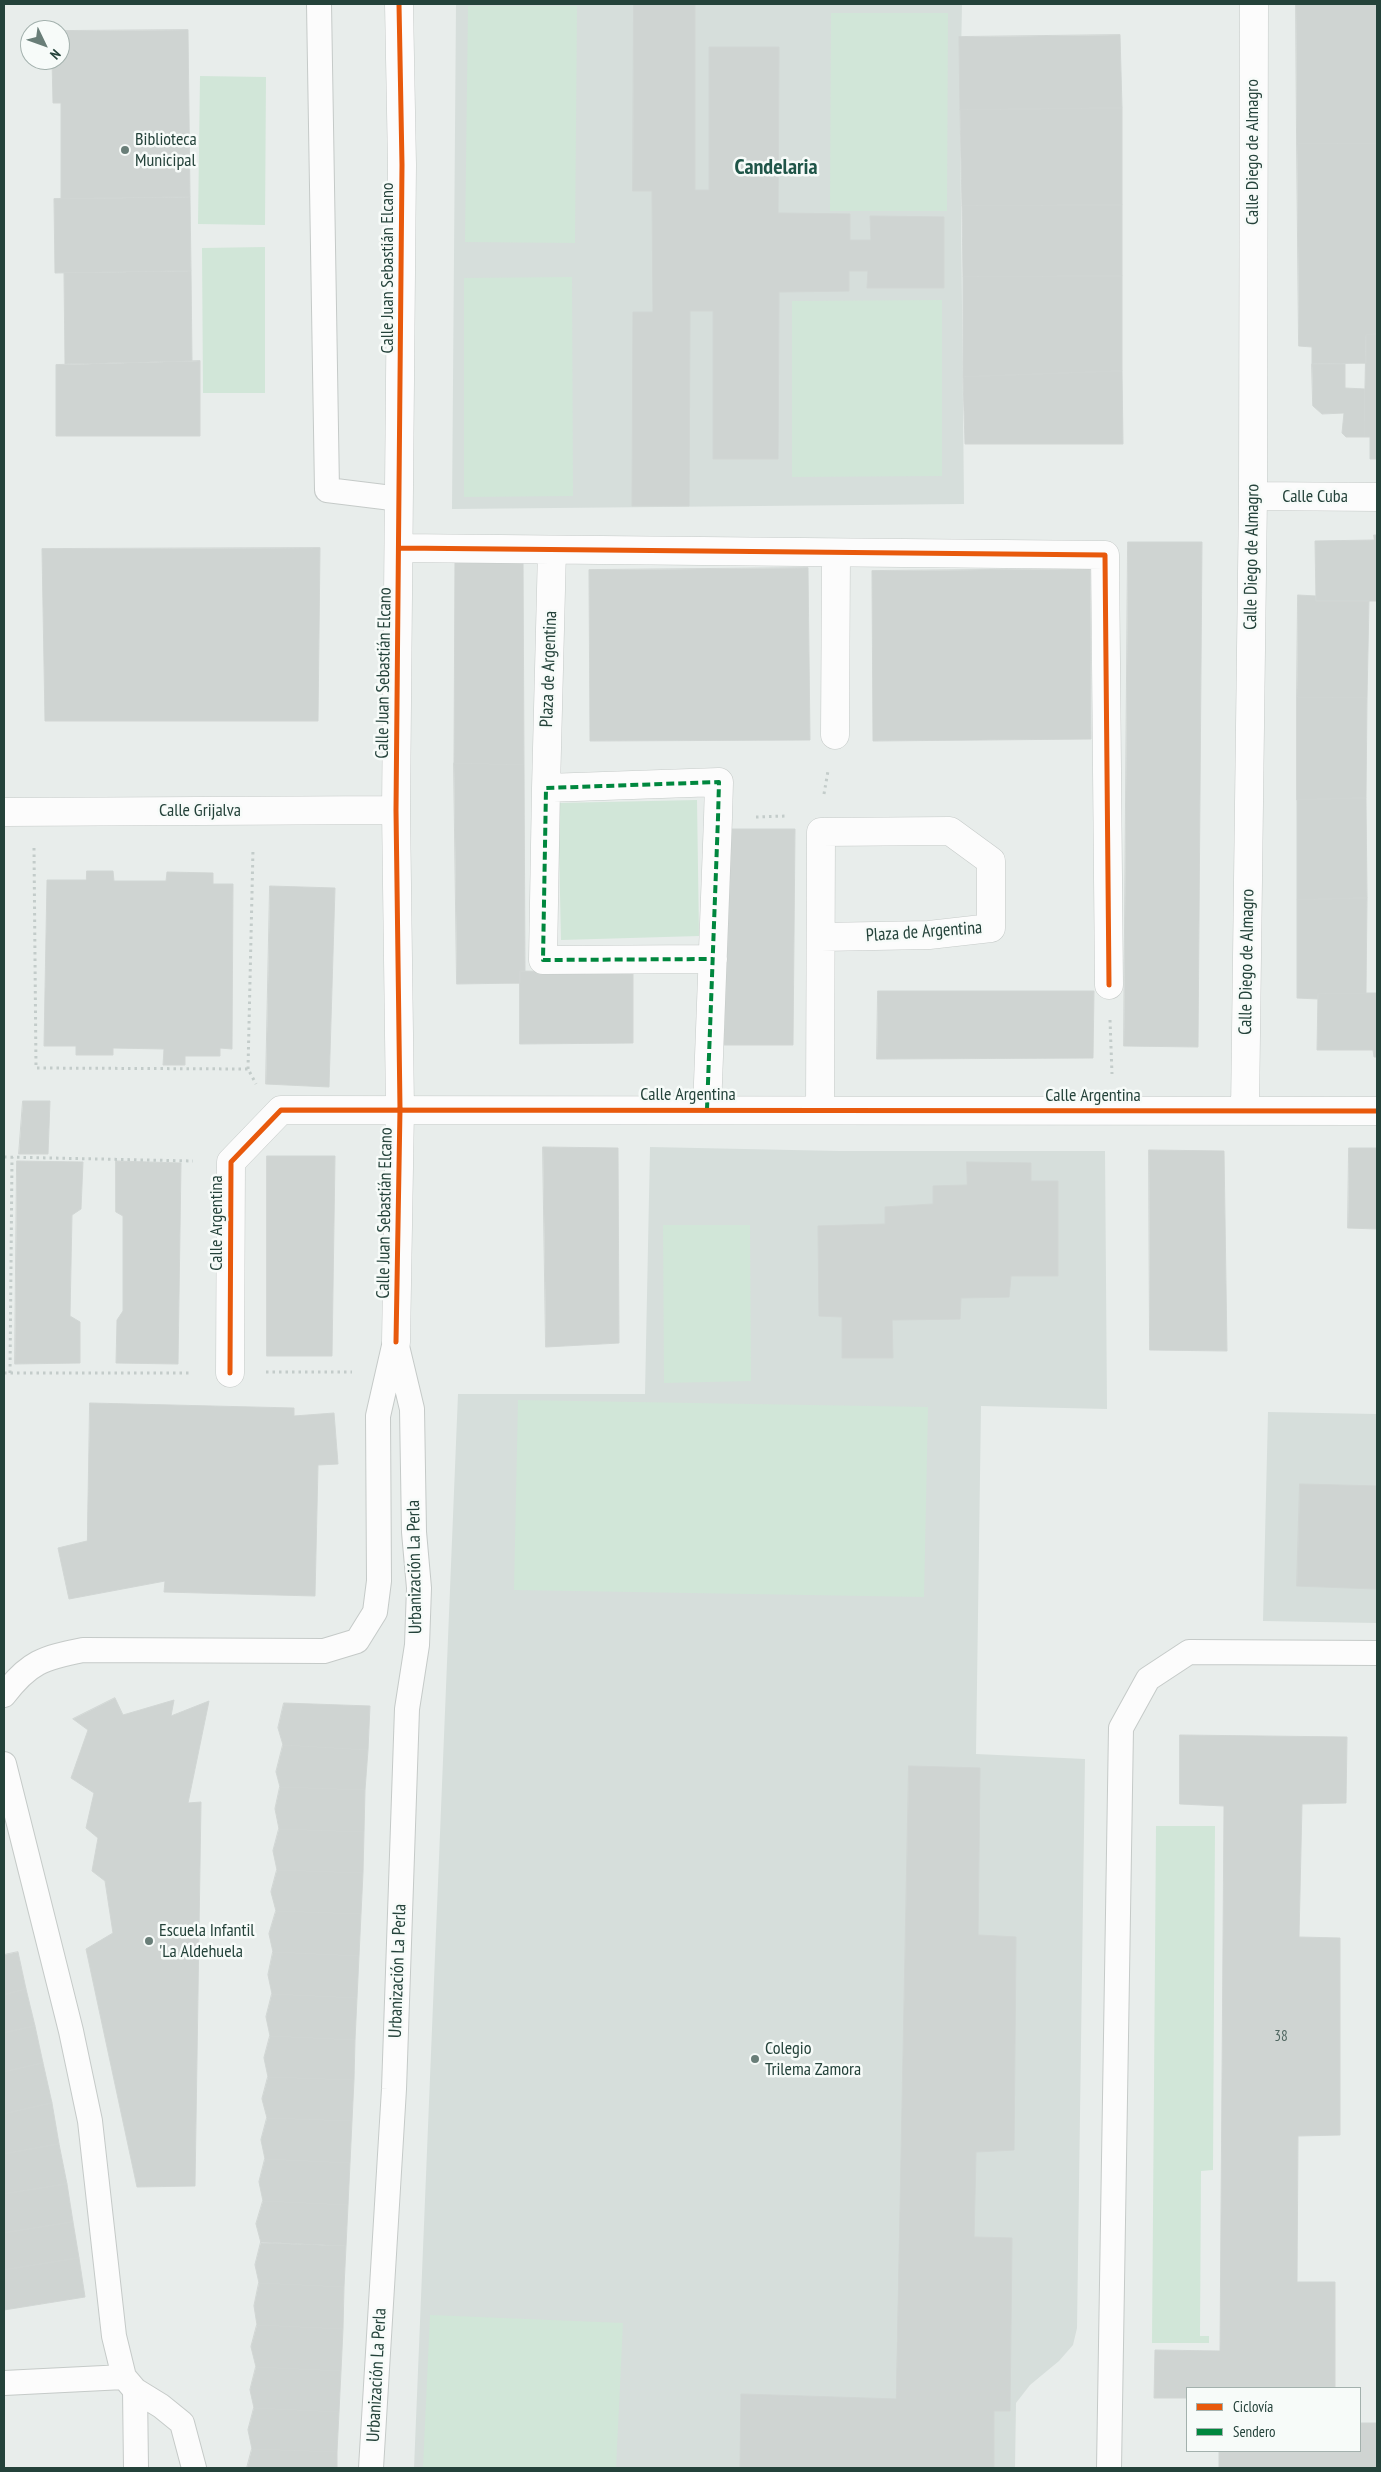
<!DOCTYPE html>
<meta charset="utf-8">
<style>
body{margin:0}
#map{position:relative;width:1381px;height:2472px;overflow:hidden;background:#e8edeb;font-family:"PT Sans Narrow",sans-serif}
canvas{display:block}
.frame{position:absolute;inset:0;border:5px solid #24423a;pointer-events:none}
.legend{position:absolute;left:1186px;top:2387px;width:175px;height:65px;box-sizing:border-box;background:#f7fbf9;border:1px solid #a3b1ad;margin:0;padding:6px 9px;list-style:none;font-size:15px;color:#24423a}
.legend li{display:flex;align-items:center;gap:10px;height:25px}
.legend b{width:25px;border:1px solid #a3b1ad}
.north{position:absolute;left:20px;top:20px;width:50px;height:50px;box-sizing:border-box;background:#f7fbf9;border:1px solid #a3b1ad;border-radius:50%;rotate:132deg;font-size:14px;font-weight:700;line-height:20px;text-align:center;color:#24423a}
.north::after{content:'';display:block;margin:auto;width:18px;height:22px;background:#697e78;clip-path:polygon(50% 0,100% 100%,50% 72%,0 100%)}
</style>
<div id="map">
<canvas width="1381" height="2472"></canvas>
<div class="frame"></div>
<ul class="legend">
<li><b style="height:6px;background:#e8590c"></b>Ciclovía</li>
<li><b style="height:6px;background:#00873e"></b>Sendero</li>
</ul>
<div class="north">N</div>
</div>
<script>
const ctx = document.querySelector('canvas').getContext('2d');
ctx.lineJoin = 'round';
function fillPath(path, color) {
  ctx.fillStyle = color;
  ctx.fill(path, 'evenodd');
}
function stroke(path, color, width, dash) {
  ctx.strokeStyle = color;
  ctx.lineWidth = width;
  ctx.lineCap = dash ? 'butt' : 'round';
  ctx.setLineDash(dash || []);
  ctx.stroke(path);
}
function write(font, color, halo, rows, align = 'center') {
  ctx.font = font + ' "PT Sans Narrow",sans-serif';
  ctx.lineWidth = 5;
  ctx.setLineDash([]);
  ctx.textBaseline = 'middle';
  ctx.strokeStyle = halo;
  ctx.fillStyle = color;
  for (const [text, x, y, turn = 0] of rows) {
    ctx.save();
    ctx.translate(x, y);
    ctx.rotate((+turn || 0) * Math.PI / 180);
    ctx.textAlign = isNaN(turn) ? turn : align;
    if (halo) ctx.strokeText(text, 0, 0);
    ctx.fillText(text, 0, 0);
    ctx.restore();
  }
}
const built = new Path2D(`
 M456,4H962L960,110L964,504L452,509Z
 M650,1147L839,1151H1105L1107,1409L981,1406L976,1754L1085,1759L1077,2328L1073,2345L1059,2361L1030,2385L1016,2403L1015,2468H414L458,1394H645Z
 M1268,1412L1377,1414V1623L1263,1621Z`);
const green = new Path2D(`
 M468,6H577L575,243L465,242Z
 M831,13H948L947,211H830Z
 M200,76L266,77L265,225L198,224Z
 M265,247V393H203L202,248Z
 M572,277L573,496L464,497V278Z
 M942,300V476L792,477V301Z
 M697,800L699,936L561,940L558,803Z
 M4,1169L5,1170L4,1361Z
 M663,1225H750L751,1381L664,1383Z
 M518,1400L928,1407L924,1597L514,1590Z
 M1156,1826H1215L1213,2170L1201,2171L1200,2336H1209V2343H1152Z
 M430,2315L623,2323L616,2468H423Z`);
const building = new Path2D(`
 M634,4H695V190H709V47H779L778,213L850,214V240H871L870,216L944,217V288H867L868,271H849V291L779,292L778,459H713V311H690L689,506H632L633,312H653L652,191H633Z
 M1296,4H1377V144L1297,143Z
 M188,30L190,197L61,199V103H53L52,60H60V31Z
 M1120,35L1122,108L960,110L959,37Z
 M1122,108V205L962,206L960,110Z
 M1297,143L1377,144V334L1366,335V363L1312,364V347L1299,346Z
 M190,197L191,271L55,273L54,199Z
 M1122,205V276L963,277L962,206Z
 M191,271L192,361L65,364L64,273Z
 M1122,276V371L963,377V277Z
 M1377,334V459H1370V437H1364L1366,335Z
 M200,361V436H56V365Z
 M1312,364H1345V388L1365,389L1364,437H1346L1342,433L1344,413L1322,414L1313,406Z
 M1122,371L1123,444H965L963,377Z
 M1374,535H1377V601H1316L1315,541L1374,540Z
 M1128,542H1202L1198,1047L1124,1046Z
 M320,548L318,721H45L42,549Z
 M523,552L524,765L454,763L455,553Z
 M808,568L810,740L590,741L589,570Z
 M1090,569L1091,739L873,741L872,571Z
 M1298,595L1316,596V601H1369L1367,698L1297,697Z
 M1297,697L1367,698L1366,798L1297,800Z
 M454,763L524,765L525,971H520V983L457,984Z
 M1366,798L1367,898L1297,900V800Z
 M726,829H795L793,1045H724Z
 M87,871H113L114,881H166L167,872L213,873V884H233L232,1049L220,1048V1056H185V1065H163L164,1049L113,1048V1055H76V1046H44L47,880H86Z
 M270,886L335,888L329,1087L266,1084Z
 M1367,898L1366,993L1318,994V999L1297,998V900Z
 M520,971L633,973V1043L520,1044Z
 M878,991H1094L1093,1058L877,1059Z
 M1366,993H1377V1057H1374L1373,1050H1317L1318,994Z
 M23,1101H50L48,1154H19Z
 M543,1147L618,1148L619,1343L546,1347Z
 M1349,1148H1377V1229L1348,1228Z
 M1149,1150L1224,1151L1227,1351L1150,1350Z
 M267,1156H335L332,1356H267Z
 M17,1161L83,1162L81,1209L72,1215L70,1316L80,1322V1363L15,1364Z
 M116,1161L181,1163L178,1364L116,1363L117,1320L123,1311V1216L116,1212Z
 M967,1162L1031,1163V1181H1058V1276H1011L1009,1297L961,1298L960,1319L892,1320L893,1358H842V1317L819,1316L818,1226L885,1224V1207L933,1204V1186L967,1185Z
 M90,1403L294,1408V1416L334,1413L338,1464L318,1465L315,1596L164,1592L165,1581L69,1599L58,1548L87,1541Z
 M1300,1484L1377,1486V1589L1297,1586Z
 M115,1698L123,1715L174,1700L171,1716L209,1701L188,1803L201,1802L195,2186L137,2187L86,1949L113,1933L105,1881L92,1871L98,1838L86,1828L94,1793L71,1778L88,1730L73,1719Z
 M284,1703L370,1706L368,1750L283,1745L278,1728Z
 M1180,1735L1347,1737L1346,1803L1302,1804L1299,1937L1340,1938V2135L1298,2136L1297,2282H1335V2388H1187V2398H1154L1155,2350L1220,2351L1224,1806L1180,1804Z
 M283,1745L368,1750L365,1790L280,1787L276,1772Z
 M909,1766L980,1768L978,1935L1016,1937L1014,2150L976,2152L974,2237L1012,2238L1010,2411H994V2468H740L741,2394L896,2399Z
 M280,1787L365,1790L364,1832L279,1829L275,1809Z
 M279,1829L364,1832L363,1873L277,1870L273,1851Z
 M277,1870L363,1873L361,1914L276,1911L271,1892Z
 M276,1911L361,1914L359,1956L273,1952L269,1934Z
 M18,1952L26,1989L4,1995V1955Z
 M273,1952L359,1956L357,1998L272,1994L268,1975Z
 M26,1989L35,2026L4,2033V1995Z
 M272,1994L357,1998L355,2040L270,2036L266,2017Z
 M35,2026L43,2063L4,2072V2033Z
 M270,2036L355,2040L354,2080L268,2077L264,2058Z
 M43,2063L52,2103L4,2114V2072Z
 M268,2077L354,2080L352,2121L267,2118L262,2099Z
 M52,2103L59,2144L4,2154V2114Z
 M267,2118L352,2121L350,2163L265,2159L261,2140Z
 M59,2144L67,2184L4,2194V2154Z
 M265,2159L350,2163L348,2205L263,2201L259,2182Z
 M67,2184L73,2222L4,2233V2194Z
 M263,2201L348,2205L346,2246L261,2243L256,2224Z
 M73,2222L79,2258L4,2270V2233Z
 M261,2242L346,2246L344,2287L259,2283L255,2265Z
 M79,2258L85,2297L4,2310V2270Z
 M259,2283L344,2287L343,2329L257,2325L254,2306Z
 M257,2325L343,2329L341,2371L256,2367L251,2347Z
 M256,2367L341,2371L339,2412L254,2408L250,2390Z
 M254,2408L339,2412L337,2452L252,2449L248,2430Z
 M1360,2423H1377V2468H1219V2451H1360Z
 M252,2449L337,2452V2468H247Z`);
const path = new Path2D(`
 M824,794L828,771
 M756,817L787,816
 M34,848L36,1068L248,1069L256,1084
 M1110,1020L1112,1074
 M248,1069L253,849
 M4,1157L193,1161
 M266,1372H352
 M4,1373H192
 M10,1373L12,1157`);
const service = new Path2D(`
 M319,4L327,490L400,499
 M4,1695C29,1662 43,1658 83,1650L324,1651L357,1641L375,1612L379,1581L378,1416L394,1346
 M4,1764L71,2031L90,2121L114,2336L124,2377L135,2390L161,2406L182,2423L194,2468
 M4,2383L124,2377
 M135,2390L136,2468
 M371,2468L394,2089L407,1709L417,1645L419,1588L414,1532L412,1409L396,1342
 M1109,2468L1121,1728L1148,1679L1189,1652L1377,1653`);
const minor = new Path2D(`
 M1253,496L1377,497
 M399,548L1105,555L1109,985
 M835,735L836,553
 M546,788L552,550
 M4,812L396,810
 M707,1109L718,818L719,782L546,788L543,960L713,959
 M820,1109L821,832L950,831L991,861V928L929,935L821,937
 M1245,1110L1253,496L1254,4
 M396,1342L400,1109L396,810L402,165L399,4
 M230,1373L231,1162L281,1110L1377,1111`);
const quiet = new Path2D(`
 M707,1109L718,818L719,782L546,788L543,960L713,959`);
const cycleway = new Path2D(`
 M399,548L1105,555L1109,985
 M396,1342L400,1109L396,810L402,165L399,4
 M230,1373L231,1162L281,1110L1377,1111`);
const markers = [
 [125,150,5,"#697e78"],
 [149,1941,5,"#697e78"],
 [755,2059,5,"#697e78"]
];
const numberNames = [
 ["38",1281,2037]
];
const poiNames = [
 ["Biblioteca",135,140],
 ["Municipal",135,161],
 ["Escuela Infantil",159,1931],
 ["'La Aldehuela",159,1952],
 ["Colegio",765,2049],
 ["Trilema Zamora",765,2070]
];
const streetNames = [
 ["Calle Diego de Almagro",1253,152,-90],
 ["Calle Juan Sebastián Elcano",388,268,-90],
 ["Calle Cuba",1315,497],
 ["Calle Diego de Almagro",1252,557,-89],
 ["Plaza de Argentina",549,669,-88],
 ["Calle Juan Sebastián Elcano",384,673,-89],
 ["Calle Grijalva",200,811],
 ["Plaza de Argentina",924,932,-4],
 ["Calle Diego de Almagro",1247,962,-89],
 ["Calle Argentina",688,1095],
 ["Calle Argentina",1093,1096],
 ["Calle Juan Sebastián Elcano",385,1213,-89],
 ["Calle Argentina",217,1223,-90],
 ["Urbanización La Perla",415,1567,-91],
 ["Urbanización La Perla",398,1971,-88],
 ["Urbanización La Perla",377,2375,-87]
];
const districtNames = [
 ["Candelaria",776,168]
];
fillPath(built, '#d6dedb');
fillPath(green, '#d1e6d8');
fillPath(building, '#cfd4d2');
stroke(building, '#d1d6d4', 1);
stroke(service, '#c5cac8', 26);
stroke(minor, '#c5cac8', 29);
stroke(path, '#c3ccca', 3, [2.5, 4]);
stroke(service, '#fcfcfc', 24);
stroke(minor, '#fcfcfc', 28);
stroke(quiet, '#00873e', 4, [8, 4]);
stroke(cycleway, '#e8590c', 5);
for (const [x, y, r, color] of markers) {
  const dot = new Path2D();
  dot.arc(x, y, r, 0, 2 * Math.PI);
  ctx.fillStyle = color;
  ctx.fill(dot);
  stroke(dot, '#f7fbf9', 2);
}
write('15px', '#506761', null, numberNames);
write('18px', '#24423a', '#f7fbf9', poiNames, 'left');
write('18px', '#24423a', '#f7fbf9', streetNames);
write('bold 22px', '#1f5548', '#f7fbf9', districtNames);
</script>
